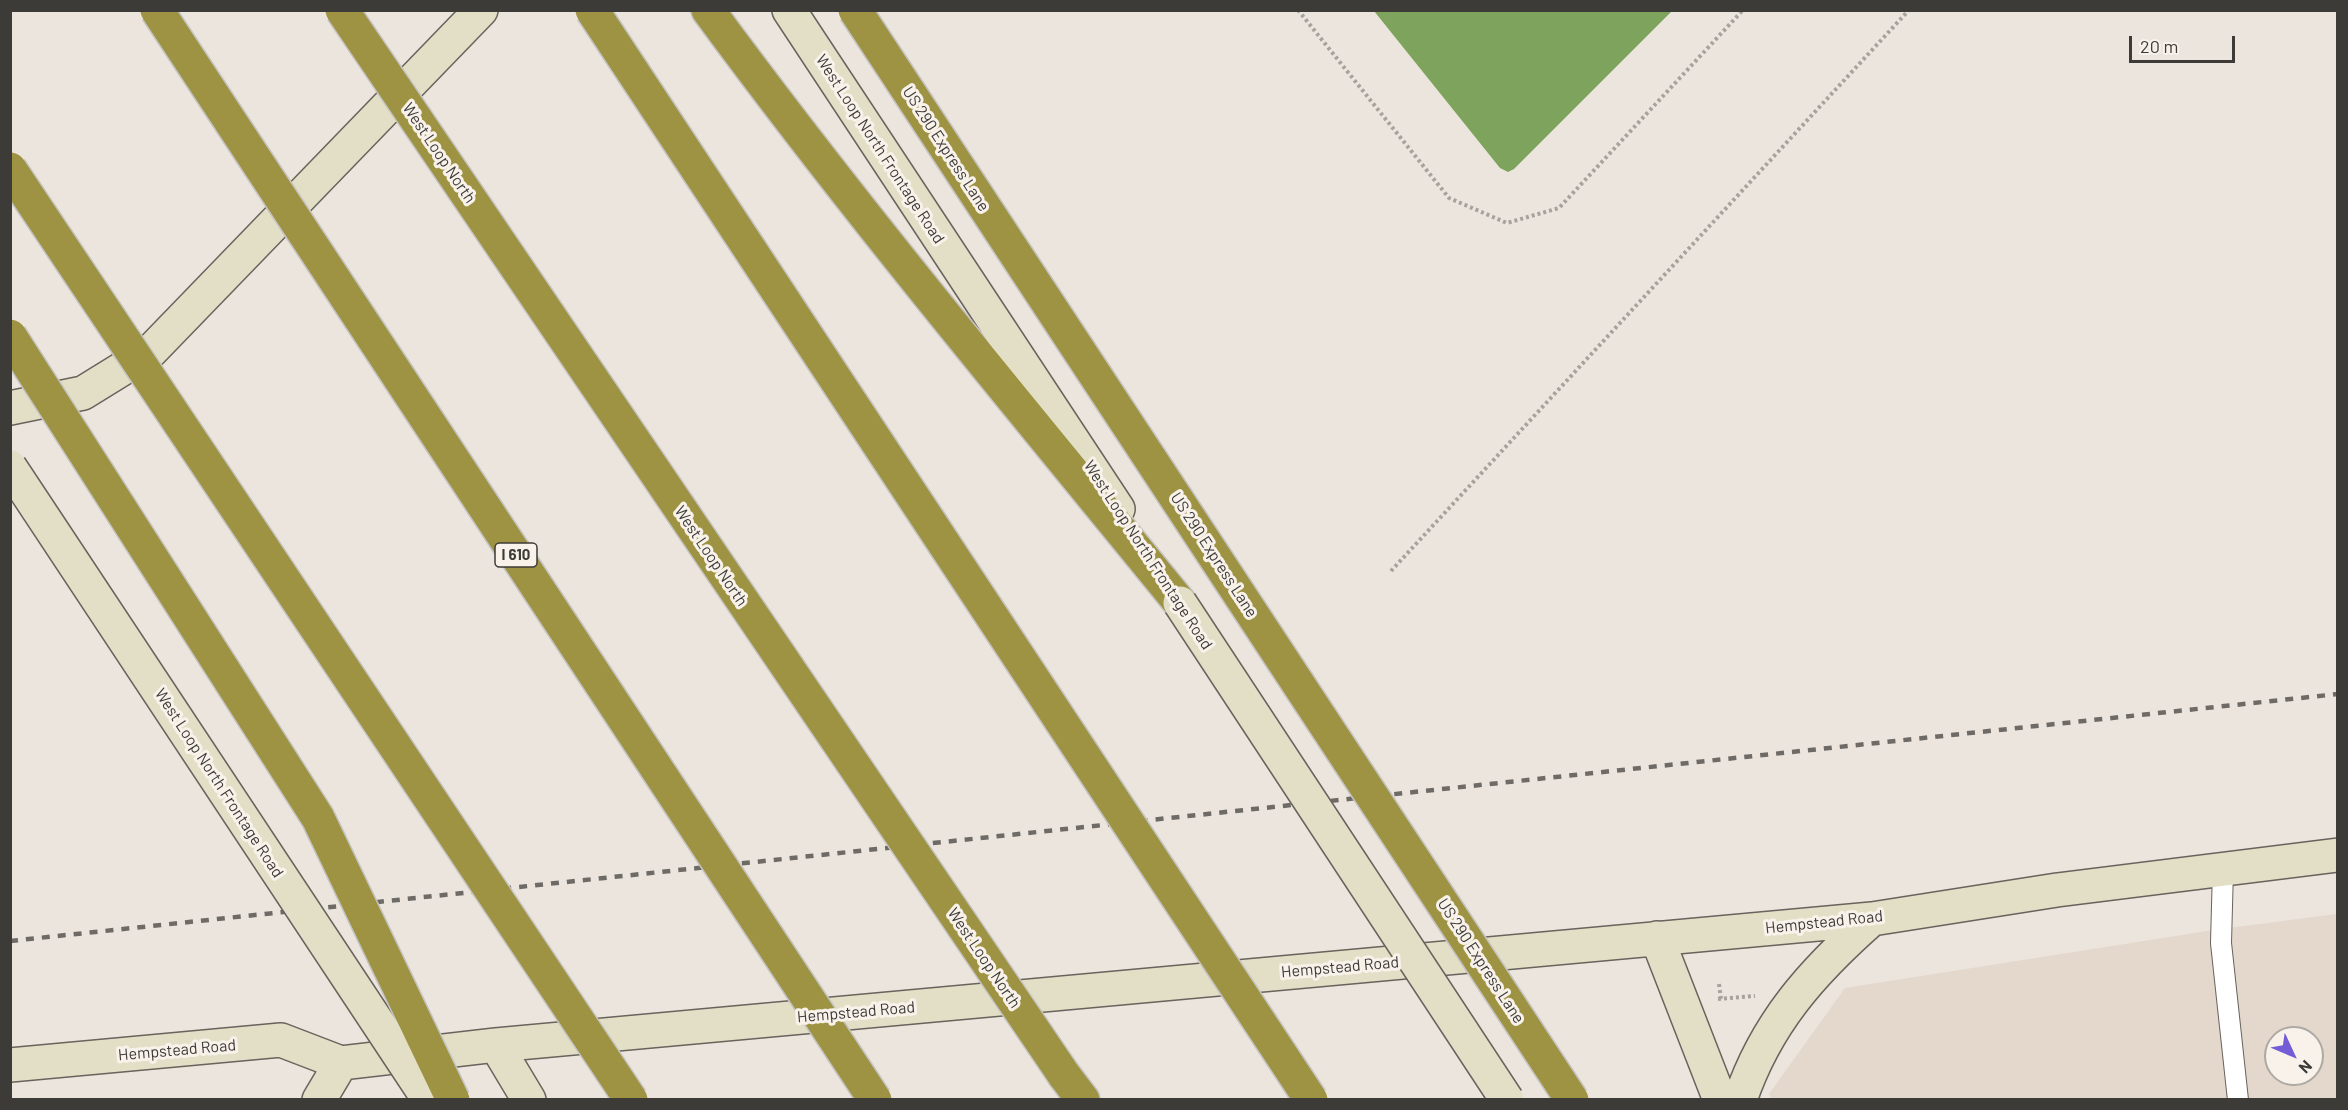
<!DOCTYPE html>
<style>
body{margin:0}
#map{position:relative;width:2348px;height:1110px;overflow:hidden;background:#ebe5dd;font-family:Barlow,sans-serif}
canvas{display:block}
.frame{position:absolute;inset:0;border:12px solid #3d3b38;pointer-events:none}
.north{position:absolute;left:2264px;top:1026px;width:60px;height:60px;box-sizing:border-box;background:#f8f2eb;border:2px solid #ada9a3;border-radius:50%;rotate:134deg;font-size:16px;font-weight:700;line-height:24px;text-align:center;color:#3d3b38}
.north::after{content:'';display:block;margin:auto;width:21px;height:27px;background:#725dd7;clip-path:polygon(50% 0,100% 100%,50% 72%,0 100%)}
.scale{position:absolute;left:2129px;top:36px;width:106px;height:27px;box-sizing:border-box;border:3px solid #3d3b38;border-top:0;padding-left:8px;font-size:18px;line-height:21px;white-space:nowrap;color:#3d3b38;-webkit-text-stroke:4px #f8f2eb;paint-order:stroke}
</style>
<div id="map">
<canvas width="2348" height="1110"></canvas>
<div class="frame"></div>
<div class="north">N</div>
<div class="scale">20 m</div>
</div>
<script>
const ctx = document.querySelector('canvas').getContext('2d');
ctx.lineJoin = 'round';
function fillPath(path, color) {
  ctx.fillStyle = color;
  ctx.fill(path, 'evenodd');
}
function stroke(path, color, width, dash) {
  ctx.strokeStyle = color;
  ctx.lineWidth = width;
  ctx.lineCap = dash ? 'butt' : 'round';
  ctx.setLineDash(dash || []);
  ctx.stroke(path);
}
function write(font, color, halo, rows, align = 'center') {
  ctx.font = font + ' Barlow,sans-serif';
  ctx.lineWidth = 6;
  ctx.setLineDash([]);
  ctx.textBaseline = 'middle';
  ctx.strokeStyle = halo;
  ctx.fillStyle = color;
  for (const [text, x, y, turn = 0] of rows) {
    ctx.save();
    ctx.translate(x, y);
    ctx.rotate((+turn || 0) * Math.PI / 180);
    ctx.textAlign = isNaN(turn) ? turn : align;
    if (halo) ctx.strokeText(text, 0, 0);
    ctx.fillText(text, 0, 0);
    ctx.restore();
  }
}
const built = new Path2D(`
 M2337,914V1099L1772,1100L1769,1094L1845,988L2220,929ZM2276,1038H2312V1074H2276Z`);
const water = new Path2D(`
 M1374,11H1672L1514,169L1508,172L1500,168Z`);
const path = new Path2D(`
 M1298,10L1449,198L1507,223L1559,208L1743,10
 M1391,571L1909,10
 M1719,984L1721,999
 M1718,999L1755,996`);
const lane = new Path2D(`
 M2223,869L2221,943L2238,1100`);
const secondary = new Path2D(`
 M789,10L1118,509
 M10,408L83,393L151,351L481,10
 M1657,938L1720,1100
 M496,1045L529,1100
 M10,1065L281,1040L341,1063L496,1045L1872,919L2057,890L2338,855
 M319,1100L341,1063
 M1740,1100C1766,1023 1812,972 1872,919`);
const highway = new Path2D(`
 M708,10C858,214 1020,407 1180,603
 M1064,1075L1083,1100`);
const rail = new Path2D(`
 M10,941L2338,694`);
const secondaryBridge = new Path2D(`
 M10,467L429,1100
 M1180,603L1507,1100`);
const highwayBridge = new Path2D(`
 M157,10L875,1100
 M342,10L1064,1075
 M592,10L1311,1100
 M855,10L1572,1100
 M10,169L631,1100
 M10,336L318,818L453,1100`);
const shields = [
 [516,555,42]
];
const shieldNames = [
 ["I 610",516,555]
];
const streetNames = [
 ["West Loop North Frontage Road",880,149,57],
 ["US 290 Express Lane",946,149,57],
 ["West Loop North",439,153,56],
 ["West Loop North Frontage Road",1148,555,57],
 ["US 290 Express Lane",1214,555,57],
 ["West Loop North",711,556,56],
 ["West Loop North Frontage Road",219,783,57],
 ["Hempstead Road",1824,922,-6],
 ["West Loop North",984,958,56],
 ["US 290 Express Lane",1481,961,57],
 ["Hempstead Road",1340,967,-5],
 ["Hempstead Road",856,1012,-5],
 ["Hempstead Road",177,1050,-5]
];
fillPath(built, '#e3d8cb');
fillPath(water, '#7ea35c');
stroke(lane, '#68635d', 22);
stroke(secondary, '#68635d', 36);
stroke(highway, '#c5c4c3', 36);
stroke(path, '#a7a29c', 4, [3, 3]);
stroke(lane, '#fff', 20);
stroke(secondary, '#e2dfc6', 33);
stroke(highway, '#9e9342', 33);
stroke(rail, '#6e6b67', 4.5, [8, 8]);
stroke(secondaryBridge, '#68635d', 36, []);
stroke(highwayBridge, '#c5c4c3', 36, []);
stroke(secondaryBridge, '#e2dfc6', 33);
stroke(highwayBridge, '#9e9342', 33);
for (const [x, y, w] of shields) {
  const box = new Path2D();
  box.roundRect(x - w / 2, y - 12, w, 24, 4.5);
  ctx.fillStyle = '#f8f2eb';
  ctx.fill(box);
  stroke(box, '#3d3b38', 1.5);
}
write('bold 15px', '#3d3b38', null, shieldNames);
write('16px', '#3d3b38', '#f8f2eb', streetNames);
</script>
